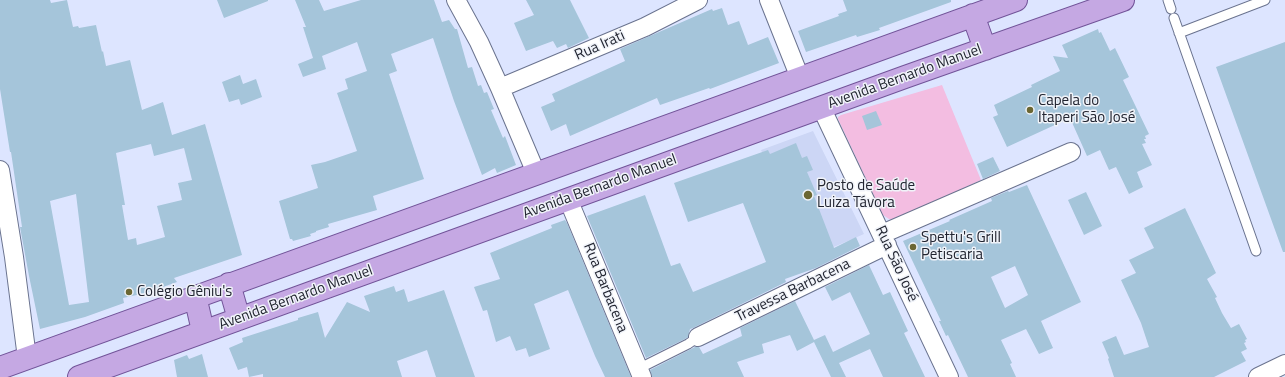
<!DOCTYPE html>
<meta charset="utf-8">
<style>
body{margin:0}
canvas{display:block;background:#dde5ff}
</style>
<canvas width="1285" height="377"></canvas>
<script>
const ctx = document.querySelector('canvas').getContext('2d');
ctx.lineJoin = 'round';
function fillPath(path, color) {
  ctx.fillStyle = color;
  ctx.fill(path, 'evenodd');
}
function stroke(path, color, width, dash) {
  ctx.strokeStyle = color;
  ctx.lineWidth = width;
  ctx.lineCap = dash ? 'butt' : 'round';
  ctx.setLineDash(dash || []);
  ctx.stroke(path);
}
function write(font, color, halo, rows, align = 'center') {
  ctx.font = font + ' "Titillium Web",sans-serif';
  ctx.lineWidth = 3;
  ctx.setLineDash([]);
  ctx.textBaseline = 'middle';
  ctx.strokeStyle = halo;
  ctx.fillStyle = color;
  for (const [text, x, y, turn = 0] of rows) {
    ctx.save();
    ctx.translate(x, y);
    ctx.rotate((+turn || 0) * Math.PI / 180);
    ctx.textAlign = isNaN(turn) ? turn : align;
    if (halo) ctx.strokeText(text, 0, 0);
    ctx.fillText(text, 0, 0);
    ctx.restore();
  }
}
const built = new Path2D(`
 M813,131L864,234L836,246L791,262L779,191L761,150Z`);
const green = new Path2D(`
 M942,85L981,180L897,219H889L883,215L838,119V117L841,115Z`);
const building = new Path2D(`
 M0,0H50L51,3L67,0L73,27L78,26L79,28L96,25L102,52L103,51L106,66L130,60L142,110L163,102L172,135L205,124L242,255L174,278L177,282L146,293L123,298L124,303L85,317L40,329L29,276L20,227H22L11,152H10L0,89ZM151,144L154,156L184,148L192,180L178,183L182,200L157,206L165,237L137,245L136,238L128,240L122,205H125L116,153ZM76,194L89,302L69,305L50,201Z
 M217,0H268V1L224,18Z
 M295,0H319L324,11L361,0H434L442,22L449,20L455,29H457L468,68L472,67L478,86L481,85L484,93L487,92L494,109L491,110L503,138L505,136L516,165L497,173L495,168L482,175L454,101L433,38L391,54L397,71L389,74L424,179L373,196L377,210L328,224L329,227L316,231V232L310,234L311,236L293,241L292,239H290L279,201L318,188L311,165L325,162L357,151L337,93L348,89L345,79L367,71L357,42L322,56L326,69L303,77L298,64L313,58L303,27H306Z
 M526,0H570L589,38L568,48L566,44L557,48L553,41L526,51L514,23L534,15Z
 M843,0H951V2L879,28L880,30L857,37L856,35L806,52L798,31L839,16L838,14L847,11Z
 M722,8L728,25L739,21L748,45L768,37L779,63L710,89L709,88L660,105L657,98L570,136L566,124L551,131L541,107L555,101L552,94L625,61L620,49L712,9L713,11Z
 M1098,29L1099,33L1101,32L1110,51L1115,48L1129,77L1123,80L1149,134L1145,136L1146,139H1144L1146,143L1142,144L1152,165L1137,172L1143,187L1129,194L1116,167L1109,170L1100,150L1087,156L1070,118L1007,147L993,117L998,115L994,105L1032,87L1031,85L1060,71L1053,56L1068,58L1062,45Z
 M1285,42V252H1283L1216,67Z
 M240,75L243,84L256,79L262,97L241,105L239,99L229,102L222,82Z
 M876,111L882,125L867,130L862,116Z
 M796,143L802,158L807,156L813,170L807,172L817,195L814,196L834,248L856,237L860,246L816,268L785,279L786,282L693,328L690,329L688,337L685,339L646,358L587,216L645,195L671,266L680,263L693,292L766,262L743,203L688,222L674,183L768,150L770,154Z
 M993,157L1000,171L983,179L977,164Z
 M1027,185L1081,302L1041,321L1053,348L1039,354L1026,329L1001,340L1012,363L1010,364L1016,377H968L948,335L946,336L939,321H941L903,241L950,221L949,220L992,201L991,198L1008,191L1009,192ZM1015,266L1028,295L1005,308L991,277Z
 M1086,192L1102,226L1084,235L1068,200Z
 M1185,208L1216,273L1207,279L1217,297L1215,298L1222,313L1231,328L1239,324L1247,339L1245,340L1246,342L1244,343L1247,349L1241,352L1246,361L1214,377H1114L1108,359L1109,358L1102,342L1116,336L1124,355L1149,347L1141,323L1121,280L1136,273L1129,260L1154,248L1144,228Z
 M565,220L567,223L631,377H605L595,356L568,290L534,304L550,349L529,357L526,348L516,351L510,336L496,342L487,310L483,311L474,287L500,279L490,253L552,228L551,225Z
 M869,265L883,295L890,292L908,331L904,333L925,377H883L870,349L839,363L846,377H831L814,342L797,351L790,335L762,344L764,353L737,362L744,377H652L650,370L695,347H699L703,354L742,336L740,328L795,301L814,340L825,335L833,352L870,334L850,292L832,301L825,287Z
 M394,286L396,292L404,289L408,302L444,290L475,377H436L427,350L397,361L402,377H263V374L249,377L247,367L238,370L229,348L243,342L242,338L298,320V318L318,312L325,338L347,302L370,312L364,296Z
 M202,354L208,377H177L174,360L187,355L189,359Z`);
const lane = new Path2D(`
 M1168,0L1171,9
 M1174,18L1256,251
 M1179,33L1265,0
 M638,369L688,344L698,337`);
const street = new Path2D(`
 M456,0L479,42L500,88L536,173
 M769,0L800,78
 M500,88L645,27L698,0
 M821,107L949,377
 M0,170L14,257L27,358
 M568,199L642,377
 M882,234L1071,152
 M698,337L887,245
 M1258,377L1285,364`);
const primary = new Path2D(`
 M973,15L985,49
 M229,284L239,319
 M195,296L203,331
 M0,368L1016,0
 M79,377L905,77L1123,0`);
const markers = [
 [1030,110,4,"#6b6733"],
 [808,195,5,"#6b6733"],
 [913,247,4,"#6b6733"],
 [129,292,4,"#6b6733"]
];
const streetNames = [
 ["Rua Irati",600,46,-24],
 ["Avenida Bernardo Manuel",905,77,-20],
 ["Avenida Bernardo Manuel",600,187,-20],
 ["Rua São José",896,264,65],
 ["Rua Barbacena",605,288,68],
 ["Travessa Barbacena",793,291,-26],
 ["Avenida Bernardo Manuel",296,298,-20]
];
const poiNames = [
 ["Capela do",1038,101],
 ["Itaperi São José",1038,118],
 ["Posto de Saúde",817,186],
 ["Luiza Távora",817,203],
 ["Spettu's Grill",921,238],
 ["Petiscaria",921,255],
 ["Colégio Gêniu's",137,292]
];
fillPath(built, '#ccd6f5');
fillPath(green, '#f3bde1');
fillPath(building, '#a5c5da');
stroke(lane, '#6a738f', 11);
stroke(street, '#6a738f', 20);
stroke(primary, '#725499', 24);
stroke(lane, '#fff', 9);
stroke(street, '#fff', 18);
stroke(primary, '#c5a8e3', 22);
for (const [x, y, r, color] of markers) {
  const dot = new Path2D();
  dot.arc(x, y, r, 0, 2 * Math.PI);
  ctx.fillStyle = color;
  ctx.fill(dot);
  stroke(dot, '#f0f3f9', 1.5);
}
write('15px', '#212430', '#f0f3f9', streetNames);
write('15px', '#212430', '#f0f3f9', poiNames, 'left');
</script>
